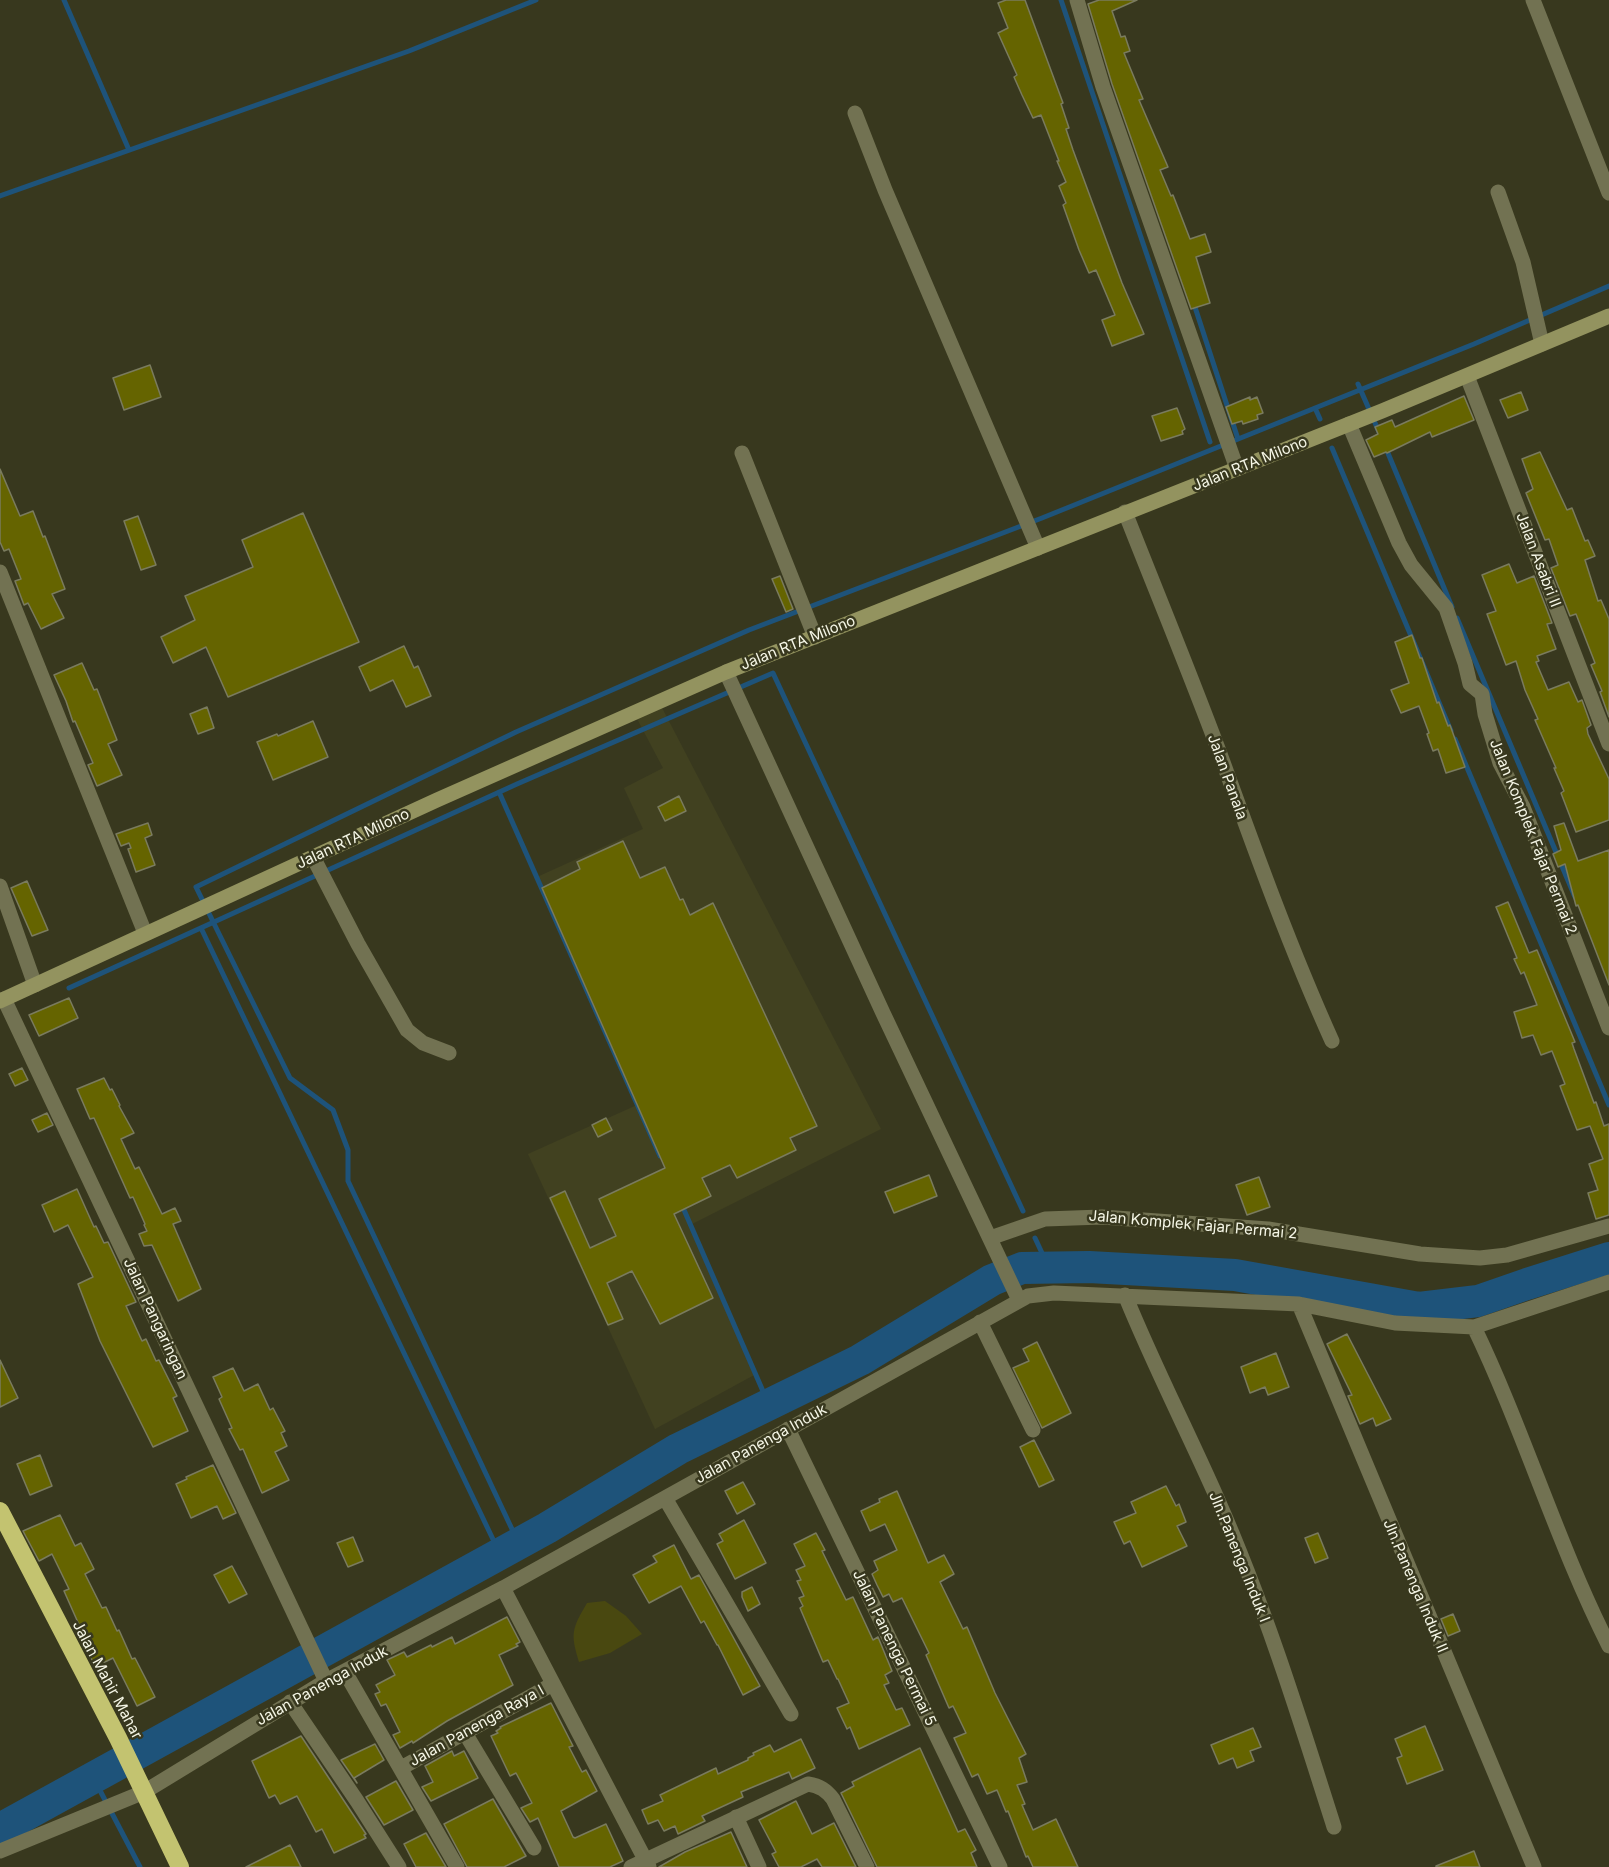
<!DOCTYPE html>
<style>
body{margin:0}
canvas{display:block;background:#38381e}
</style>
<canvas width="1609" height="1867"></canvas>
<script>
const ctx = document.querySelector('canvas').getContext('2d');
ctx.lineJoin = 'round';
function fillPath(path, color) {
  ctx.fillStyle = color;
  ctx.fill(path, 'evenodd');
}
function stroke(path, color, width, dash) {
  ctx.strokeStyle = color;
  ctx.lineWidth = width;
  ctx.lineCap = dash ? 'butt' : 'round';
  ctx.setLineDash(dash || []);
  ctx.stroke(path);
}
function write(font, color, halo, rows, align = 'center') {
  ctx.font = font + ' Inter,sans-serif';
  ctx.lineWidth = 5;
  ctx.setLineDash([]);
  ctx.textBaseline = 'middle';
  ctx.strokeStyle = halo;
  ctx.fillStyle = color;
  for (const [text, x, y, turn = 0] of rows) {
    ctx.save();
    ctx.translate(x, y);
    ctx.rotate((+turn || 0) * Math.PI / 180);
    ctx.textAlign = isNaN(turn) ? turn : align;
    if (halo) ctx.strokeText(text, 0, 0);
    ctx.fillText(text, 0, 0);
    ctx.restore();
  }
}
const built = new Path2D(`
 M659,702L881,1129L690,1225L756,1374L655,1429L528,1154L637,1105L537,877L643,829L624,788L663,768L634,713Z`);
const green = new Path2D(`
 M605,1601L626,1616L642,1634L610,1653L579,1662C570,1633 572,1629 587,1603Z`);
const stream = new Path2D(`
 M64,0L129,150
 M1061,0L1210,442
 M0,196L409,51L536,0
 M1193,301L1238,439
 M1358,384L1379,432
 M1315,408L1320,419
 M1385,446L1452,607
 M1332,448L1451,731
 M1457,618L1575,897
 M1455,739L1609,1105
 M499,792L660,1156
 M201,928L500,1554
 M69,988L517,784L773,673L1023,1211
 M681,1203L769,1405
 M1035,1238L1049,1268
 M519,1544L348,1181V1150L333,1110L290,1078L196,887L516,732L749,630L1042,518L1474,344L1609,286
 M166,1748L457,1587L594,1505L718,1440L851,1375L992,1280
 M94,1779L140,1867`);
const river = new Path2D(`
 M0,1829L547,1528L678,1449L860,1360L992,1280L1022,1268L1089,1267L1235,1275L1419,1308L1478,1301L1527,1284L1609,1258`);
const building = new Path2D(`
 M1006,0H1025L1063,103L1061,104L1069,128L1066,129L1073,150L1122,283L1144,334L1112,346L1102,320L1115,315L1096,270L1089,273L1079,250L1063,205L1066,203L1059,186L1066,182L1057,161H1059L1041,115L1033,118L1022,95L1014,77L1017,75L998,33L1008,28L998,3Z
 M1099,0H1137L1112,11L1121,37L1125,36L1130,51L1124,53L1143,99L1139,100L1168,167L1160,170L1171,196L1173,195L1190,239L1205,234L1211,252L1196,257L1210,303L1191,309L1112,84L1088,4Z
 M150,365L161,397L124,410L113,378Z
 M1521,392L1528,410L1508,418L1500,400Z
 M1464,396L1474,420L1432,437L1430,432L1387,453L1386,452L1374,457L1366,440L1378,434L1375,427L1392,420L1395,427Z
 M1250,397V400L1257,397L1263,413L1257,415L1258,419L1243,424L1242,421L1232,424L1226,407Z
 M1177,408L1185,429L1182,431L1183,434L1161,441L1152,416Z
 M1540,452L1567,510L1572,508L1585,541L1588,540L1595,556L1585,560L1598,601L1601,600L1609,619V717L1600,692L1602,691L1591,665L1595,663L1576,614L1570,616L1551,568L1558,565L1549,539L1545,540L1526,493L1533,489L1522,459Z
 M0,469L20,516L33,511L43,537L45,536L65,589L52,594L64,618L41,629L28,603L24,605L15,581L21,579L9,549L4,551L0,542Z
 M303,513L359,642L228,697L206,647L173,663L161,637L195,620L185,596L253,567L242,540Z
 M138,516L156,565L141,570L124,521Z
 M1509,564L1517,583L1534,576L1552,623L1547,624L1556,649L1537,656L1539,661L1536,662L1548,690L1569,682L1578,702L1582,700L1591,725L1587,728L1588,734L1609,779V820L1576,832L1561,793L1564,791L1554,768H1556L1535,720L1538,719L1525,690L1516,661L1506,665L1487,614L1496,611L1482,575Z
 M780,576L793,609L786,612L772,579Z
 M1412,635L1420,658H1422L1437,703L1439,702L1448,726L1450,725L1465,767L1446,773L1438,749L1433,751L1427,734L1429,733L1419,706L1401,713L1391,690L1409,683L1395,642Z
 M404,646L414,668L418,666L431,696L406,707L393,680L370,691L359,667Z
 M82,663L94,690L97,689L117,740L108,744L122,775L97,786L88,765L93,763L75,721L73,722L66,701L54,675Z
 M207,707L214,728L198,734L190,714Z
 M313,721L328,757L273,780L257,742L277,734L278,736Z
 M679,796L686,811L665,821L658,807Z
 M148,823L152,835L145,838L155,865L136,872L128,849L131,848L129,843L121,846L116,834Z
 M1564,823L1578,861L1609,850V985L1578,905L1576,906L1565,864L1558,867L1553,854L1561,850L1554,826Z
 M623,841L640,878L665,867L680,900L683,899L690,915L713,903L817,1126L790,1138L796,1150L737,1178L730,1165L702,1178L711,1196L674,1214L713,1298L660,1324L632,1271L607,1283L623,1319L608,1325L550,1198L565,1191L590,1248L616,1236L599,1199L665,1168L542,888L580,869L577,862Z
 M27,881L48,930L32,936L11,888Z
 M1508,902L1529,953L1537,950L1575,1042L1572,1043L1574,1049L1594,1103L1596,1102L1604,1126L1609,1124V1215L1596,1219L1588,1193L1598,1190L1589,1164L1603,1159L1590,1126L1577,1130L1560,1086L1565,1084L1552,1051L1541,1055L1533,1035L1522,1038L1514,1012L1537,1005L1524,972L1521,974L1514,959L1517,958L1496,907Z
 M69,998L78,1018L39,1036L29,1015Z
 M22,1068L28,1080L15,1086L9,1074Z
 M104,1078L110,1090L112,1089L120,1105L119,1106L134,1133L121,1139L135,1169L139,1167L162,1214L175,1208L181,1221L173,1224L201,1289L178,1301L152,1245L144,1246L139,1234L147,1231L144,1225L145,1224L133,1197L130,1198L94,1118L90,1119L77,1089Z
 M47,1113L53,1125L38,1132L32,1120Z
 M606,1118L612,1130L598,1137L592,1125Z
 M929,1175L937,1196L894,1213L885,1192Z
 M1259,1177L1270,1207L1247,1215L1236,1185Z
 M77,1189L94,1227L96,1226L104,1243L108,1242L136,1302L126,1306L142,1341L146,1339L156,1361L159,1360L177,1396L173,1398L188,1431L153,1447L100,1341L78,1284L93,1277L68,1225L54,1232L42,1205Z
 M1347,1334L1391,1419L1376,1426L1373,1418L1360,1424L1348,1396L1352,1395L1327,1344Z
 M1037,1342L1071,1413L1042,1428L1013,1368L1029,1361L1023,1349Z
 M1276,1353L1289,1387L1268,1395L1265,1387L1250,1393L1241,1367Z
 M0,1360L18,1398L0,1407Z
 M233,1368L244,1391L258,1384L270,1410L273,1408L285,1431L281,1433L287,1446L275,1452L289,1480L262,1493L243,1449L240,1450L229,1429L232,1428L219,1399L222,1397L213,1377Z
 M1034,1440L1054,1480L1039,1487L1020,1447Z
 M40,1455L52,1486L30,1495L17,1464Z
 M213,1465L236,1513L223,1519L217,1506L191,1518L176,1484L187,1479L186,1477Z
 M743,1482L755,1504L737,1514L725,1491Z
 M1166,1486L1176,1506L1179,1504L1186,1522L1177,1526L1187,1546L1142,1567L1130,1541L1124,1544L1114,1522L1136,1513L1131,1502Z
 M897,1491L928,1563L944,1555L954,1574L940,1582L963,1629L967,1627L995,1693L1026,1754L1019,1758L1027,1782L1017,1785L1025,1804L1022,1805L1033,1830L1056,1819L1078,1867H1033L1028,1856L1026,1857L1008,1811L1006,1812L997,1790L987,1794L978,1774L972,1777L954,1738L966,1733L953,1706L949,1708L926,1655L929,1653L902,1598L893,1602L889,1594L883,1597L877,1585L872,1574L878,1570L874,1561L897,1550L885,1524L870,1531L861,1511L880,1502L879,1499Z
 M60,1515L75,1546L81,1543L94,1569L85,1574L102,1608L106,1607L117,1631L119,1630L132,1659L135,1658L155,1697L137,1706L113,1658L95,1667L86,1646L88,1645L64,1591L69,1589L52,1554L39,1561L23,1531Z
 M744,1520L766,1563L735,1579L717,1544L723,1541L719,1534Z
 M816,1533L825,1550L822,1551L846,1600L853,1597L873,1640L878,1637L892,1671L885,1675L889,1683L884,1685L896,1710L902,1708L910,1725L859,1749L850,1727L847,1729L837,1708L849,1703L838,1679H837L828,1660L823,1662L800,1608L803,1606L799,1598L804,1596L797,1581L801,1580L796,1570L805,1566L794,1544Z
 M1318,1533L1328,1558L1315,1563L1305,1538Z
 M353,1537L363,1561L348,1567L337,1543Z
 M674,1545L691,1579L699,1575L760,1686L743,1695L718,1645H717L704,1621L701,1623L681,1586L649,1603L633,1575L657,1562L653,1556Z
 M232,1566L247,1594L229,1603L214,1575Z
 M752,1587L760,1604L748,1611L742,1597V1592Z
 M1453,1614L1460,1631L1448,1636L1441,1619Z
 M507,1617L520,1642L516,1644L518,1646L499,1655L513,1685L447,1721L413,1743L412,1741L400,1748L393,1735L400,1732L386,1704L381,1706L375,1694L380,1692L376,1685L395,1675L387,1660L404,1652L407,1657L431,1645L432,1647L452,1637L455,1644Z
 M551,1703L573,1746L569,1747L582,1772L586,1770L597,1791L561,1811L573,1837L575,1838L606,1824L623,1861L610,1867H559L538,1818L530,1822L521,1808L532,1803L516,1773L510,1776L491,1736L498,1733L496,1731L501,1728L500,1727Z
 M1425,1726L1443,1770L1407,1784L1397,1758L1402,1756L1395,1739Z
 M1253,1728L1261,1747L1250,1751L1254,1761L1237,1768L1233,1758L1219,1764L1211,1745Z
 M301,1736L366,1834L364,1835L366,1838L334,1853L322,1829L316,1832L297,1796L280,1804L275,1795L269,1798L252,1761Z
 M801,1739L815,1768L792,1779L789,1772L741,1792L743,1797L702,1816L705,1821L678,1834L675,1826L664,1831L658,1820L648,1824L642,1810L663,1801L660,1795L716,1768L718,1774L748,1760V1758L754,1755L753,1753L770,1745L774,1752Z
 M375,1744L384,1760L354,1778L357,1783L341,1760Z
 M920,1748L958,1832L965,1829L976,1850L971,1853L977,1867H877L841,1793L854,1786L852,1782Z
 M452,1751L454,1756L464,1751L478,1778L431,1801L422,1787L433,1782L425,1766Z
 M396,1781L413,1810L384,1825L366,1797Z
 M493,1799L526,1856L504,1867H467L444,1824Z
 M796,1801L812,1834L834,1823L856,1867H822L817,1859L801,1867H779L772,1854L776,1852L759,1820Z
 M731,1832L747,1867H659L685,1852Z
 M426,1833L446,1867H416L404,1844Z
 M290,1845L301,1867H246Z
 M1474,1851L1480,1867H1436V1866Z`);
const street = new Path2D(`
 M1077,0L1103,87L1237,469
 M1533,0L1609,193
 M855,113L885,190L1038,548
 M1498,192L1523,262L1542,344
 M1467,376L1609,744
 M1349,424L1399,543L1411,565L1446,608L1465,663L1470,684L1482,694L1485,714L1500,763L1523,807L1609,1028
 M742,453L815,637
 M1125,512C1158,596 1192,678 1223,762C1257,856 1291,950 1332,1041
 M0,572L145,933
 M726,672L883,1013L1019,1300
 M313,857L358,944L407,1030L423,1043L449,1053
 M0,886L35,985
 M4,999L326,1681
 M990,1238L1045,1219L1102,1217L1268,1229L1420,1254L1480,1258L1507,1255L1609,1226
 M1125,1295C1153,1364 1187,1430 1217,1498C1264,1604 1299,1716 1334,1827
 M1299,1304L1534,1867
 M980,1322L1033,1430
 M1474,1327C1524,1431 1557,1543 1609,1646
 M788,1429L1000,1867
 M665,1498L791,1714
 M503,1588L649,1867
 M345,1672L457,1867
 M290,1702L357,1801L399,1867
 M465,1733L534,1848
 M401,1768L553,1684
 M736,1817L759,1867
 M0,1851L144,1792L326,1681L503,1588L1028,1296L1054,1293L1299,1304L1395,1323L1474,1327L1609,1282
 M631,1867L808,1784C820,1786 826,1790 833,1799L867,1867`);
const secondary = new Path2D(`
 M0,1001L437,800L726,672L1382,411L1609,316`);
const highway = new Path2D(`
 M0,1511L118,1738L180,1867`);
const streetNames = [
 ["Jalan RTA Milono",1250,464,-22],
 ["Jalan Asabri II",1538,560,69],
 ["Jalan RTA Milono",798,643,-22],
 ["Jalan Panala",1227,777,70],
 ["Jalan Komplek Fajar Permai 2",1533,837,68],
 ["Jalan RTA Milono",353,839,-25],
 ["Jalan Komplek Fajar Permai 2",1193,1225,5],
 ["Jalan Pangaringan",155,1319,65],
 ["Jalan Panenga Induk",761,1444,-29],
 ["Jln.Panenga Induk I",1239,1557,68],
 ["Jln.Panenga Induk II",1415,1586,67],
 ["Jalan Panenga Permai 5",894,1648,64],
 ["Jalan Mahir Mahar",107,1680,62],
 ["Jalan Panenga Induk",322,1686,-29],
 ["Jalan Panenga Raya I",477,1726,-29]
];
fillPath(built, '#414120');
fillPath(green, '#494810');
stroke(stream, '#1e537a', 5);
stroke(river, '#1e537a', 32);
fillPath(building, '#656400');
stroke(building, '#7a7b5e', 1.5);
stroke(street, '#727252', 15);
stroke(secondary, '#93935f', 15);
stroke(highway, '#c3c370', 18);
write('15px', '#f5f6e6', '#38381e', streetNames);
</script>
